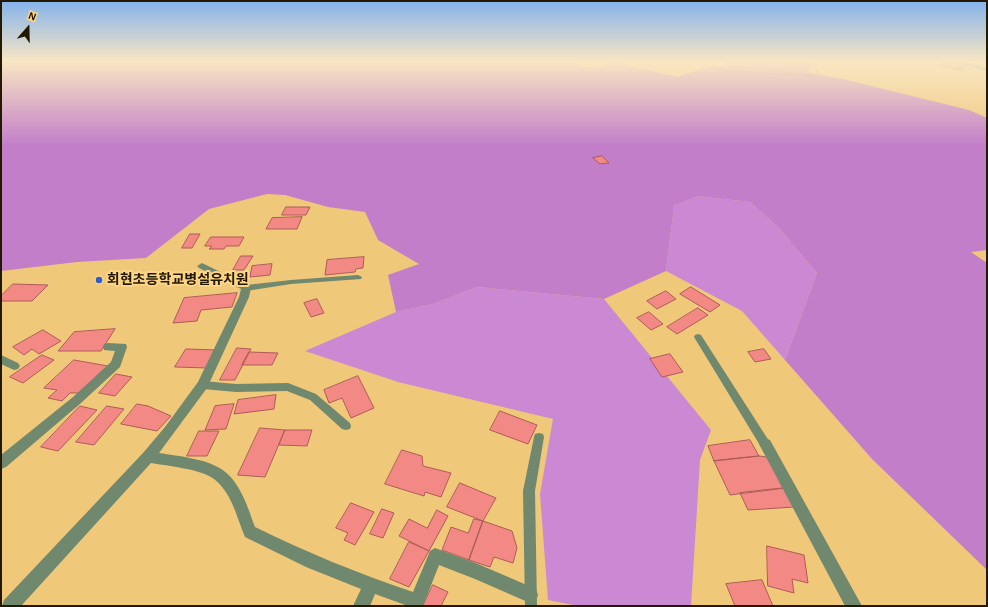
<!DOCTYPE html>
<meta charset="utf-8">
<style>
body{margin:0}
#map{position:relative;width:988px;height:607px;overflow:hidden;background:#f0c87a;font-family:"Alegreya Sans",sans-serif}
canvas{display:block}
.frame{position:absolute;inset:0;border:2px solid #231801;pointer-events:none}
.north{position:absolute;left:8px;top:8px;width:40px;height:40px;-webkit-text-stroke:3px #fdd587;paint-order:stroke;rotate:20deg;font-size:11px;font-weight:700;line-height:16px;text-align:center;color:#231801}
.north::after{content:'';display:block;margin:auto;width:14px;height:18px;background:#231801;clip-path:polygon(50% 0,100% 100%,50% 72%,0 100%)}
</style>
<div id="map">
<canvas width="988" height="607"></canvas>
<div class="frame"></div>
<div class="north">N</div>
</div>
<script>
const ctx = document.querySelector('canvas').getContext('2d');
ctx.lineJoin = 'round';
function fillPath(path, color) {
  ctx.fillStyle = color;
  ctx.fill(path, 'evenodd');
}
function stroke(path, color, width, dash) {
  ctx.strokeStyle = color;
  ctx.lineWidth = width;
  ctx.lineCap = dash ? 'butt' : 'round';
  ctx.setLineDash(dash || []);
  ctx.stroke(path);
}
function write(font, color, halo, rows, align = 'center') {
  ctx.font = font + ' "Alegreya Sans","Noto Sans KR",sans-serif';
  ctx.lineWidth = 4;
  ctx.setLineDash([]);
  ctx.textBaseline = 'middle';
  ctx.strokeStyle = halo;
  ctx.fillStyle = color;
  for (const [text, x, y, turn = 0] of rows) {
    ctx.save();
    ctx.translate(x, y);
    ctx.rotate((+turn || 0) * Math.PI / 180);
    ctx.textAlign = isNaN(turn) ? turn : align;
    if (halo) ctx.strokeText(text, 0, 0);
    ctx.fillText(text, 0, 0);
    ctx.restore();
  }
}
const green = new Path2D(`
 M719,61H813L809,73L787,69L727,65Z
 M698,196L750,202L779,228L817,273L785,360L742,311L666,271L674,206Z
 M477,287L604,299L711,430L700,460L691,606H578L548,600L540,494L553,419L398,382L305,351L396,312L433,304Z`);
const forest = new Path2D(`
 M1,61H573C589,70 598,70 613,61L677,77L704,68L727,65L787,69L843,79L969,110L987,118V250L971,252L987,263V570L872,459L785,360L817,273L779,228L750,202L698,196L674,206L666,271L604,299L477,287L433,304L396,312L388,275L419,264L378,240L365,212L328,207L285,195L267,194L209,209L146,258L77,262L1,271Z`);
const building = new Path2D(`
 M948,61L956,63L948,68L939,66Z
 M960,64L967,66L960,70L953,69Z
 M602,156L609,163L600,164L593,158Z
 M286,207H310L306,215H282Z
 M302,217L297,229H266L272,218Z
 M190,234H200L192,248H182Z
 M211,237H244L239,246H226L224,249H209L212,246H205Z
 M241,256H253L244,270H233Z
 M364,257L363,268L356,269L355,272L325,275L327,260Z
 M272,264L270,275L250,277L252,266Z
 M13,284L48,285L32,301H1V296Z
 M691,287L720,305L710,312L680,294Z
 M666,291L676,299L657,309L647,301Z
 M237,293L232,307L201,310L197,321L173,323L184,298Z
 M317,299L324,313L311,317L304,303Z
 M698,308L708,315L677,334L667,327Z
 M649,312L663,324L651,330L637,318Z
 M115,329L101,351H58L74,332Z
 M43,330L61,341L39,354L32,349L24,355L13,347Z
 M237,348L251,349L235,380H220Z
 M186,349L218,350L208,368L175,367Z
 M764,349L771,359L755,362L748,352Z
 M249,352L278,353L272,365H242Z
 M670,354L683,372L662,377L650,359Z
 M42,355L54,360L23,383L10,377Z
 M74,360L108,366L81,393H70L62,401L48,398L57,390L44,388Z
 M116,374L132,377L115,396L99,393Z
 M358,376L374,408L351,418L342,398L329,403L324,390Z
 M276,395L274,409L234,414L238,400Z
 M137,404L148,406L171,416L157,431L121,424Z
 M234,404L226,429L205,430L215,406Z
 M80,406L97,410L58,451L41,447Z
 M107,406L124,409L94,445L76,442Z
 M500,411L537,425L528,444L490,430Z
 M260,428L285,430L265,477L238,475Z
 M285,430H312L307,446L279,445Z
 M199,431H219L207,456H187Z
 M750,440L759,456L714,461L708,446Z
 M402,450L422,456L423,466L451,473L441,497L425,492L424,496L385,484Z
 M759,456L767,457L785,488L730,495L714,461Z
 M460,483L496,498L483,521L447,507Z
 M785,488L794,507L748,510L740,493Z
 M351,503L374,512L355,545L344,540L348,533L336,528Z
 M382,509L394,513L383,538L370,534Z
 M437,510L448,516L429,551L399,536L409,519L427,528Z
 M474,519L483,521L469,560L442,550L451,527L468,533Z
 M483,521L512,531L517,548L513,563L494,557L490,567L469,560Z
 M409,542L429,551L409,587L390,579Z
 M767,546L804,555L808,583L792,579L794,593L768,586Z
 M762,580L773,606H735L726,584Z
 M433,585L448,592L441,606H423Z`);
const path = new Path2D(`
 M715,61L713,68L718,70L814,76L818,72L815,66L821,61`);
const service = new Path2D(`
 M964,61H968L964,64H962Z
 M358,275L362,277L361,279L291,284L246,291L242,288L246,285L291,280Z
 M698,334L701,335L769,441L770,444L769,447L765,448L761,447L694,337L695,335Z
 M203,381L236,384L288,383L316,394L350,423L351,426L350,429L346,430L342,429L310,400L287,391L236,392L203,389L200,388L198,385L200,382Z
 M539,433L543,434L544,437L535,491L537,606H525L523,491L534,437L535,434Z`);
const minor = new Path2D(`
 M950,61H957L987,67V71Z
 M202,263L249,286L251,288L249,297L207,388L159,453C178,456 209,459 224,471C241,484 248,508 255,527C306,552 359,574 413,592L430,551L435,548L478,564L536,589L538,595L536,601L530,603L475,579L439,565L423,606H408L375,594L370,606H353L361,589L306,567L245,537C237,518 232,493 214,479C201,469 168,466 151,463L21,606H2L4,600L143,453L165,427L198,382L239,297L241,289L199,268L197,266Z
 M108,343L126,344L127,347L120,367L81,403L6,467L1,469V455L73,397L111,362L115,351L104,350L103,347L104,344Z
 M1,355L18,363L20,366L18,369L14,370L1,364Z
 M765,438L770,440L862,606H845L759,444L760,440Z`);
const markers = [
 [99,280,4,"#2d5ecd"]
];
const poiNames = [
 ["회현초등학교병설유치원",107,280]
];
fillPath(green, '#cb88d3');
fillPath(forest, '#c27ec9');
fillPath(building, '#f38984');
stroke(building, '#ad5b58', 1);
stroke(path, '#907541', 1.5, [1.5, 1.5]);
fillPath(service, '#6f886e');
fillPath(minor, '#6f886e');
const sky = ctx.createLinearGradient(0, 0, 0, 146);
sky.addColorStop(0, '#83b2ec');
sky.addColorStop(0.42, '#f8e6c3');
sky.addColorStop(1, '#f8e6c300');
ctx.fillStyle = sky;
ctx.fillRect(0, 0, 988, 146);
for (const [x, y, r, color] of markers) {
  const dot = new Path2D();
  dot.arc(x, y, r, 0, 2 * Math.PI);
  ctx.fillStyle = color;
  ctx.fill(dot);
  stroke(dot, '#fdd587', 1.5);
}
write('bold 14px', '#231801', '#fdd587', poiNames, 'left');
</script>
